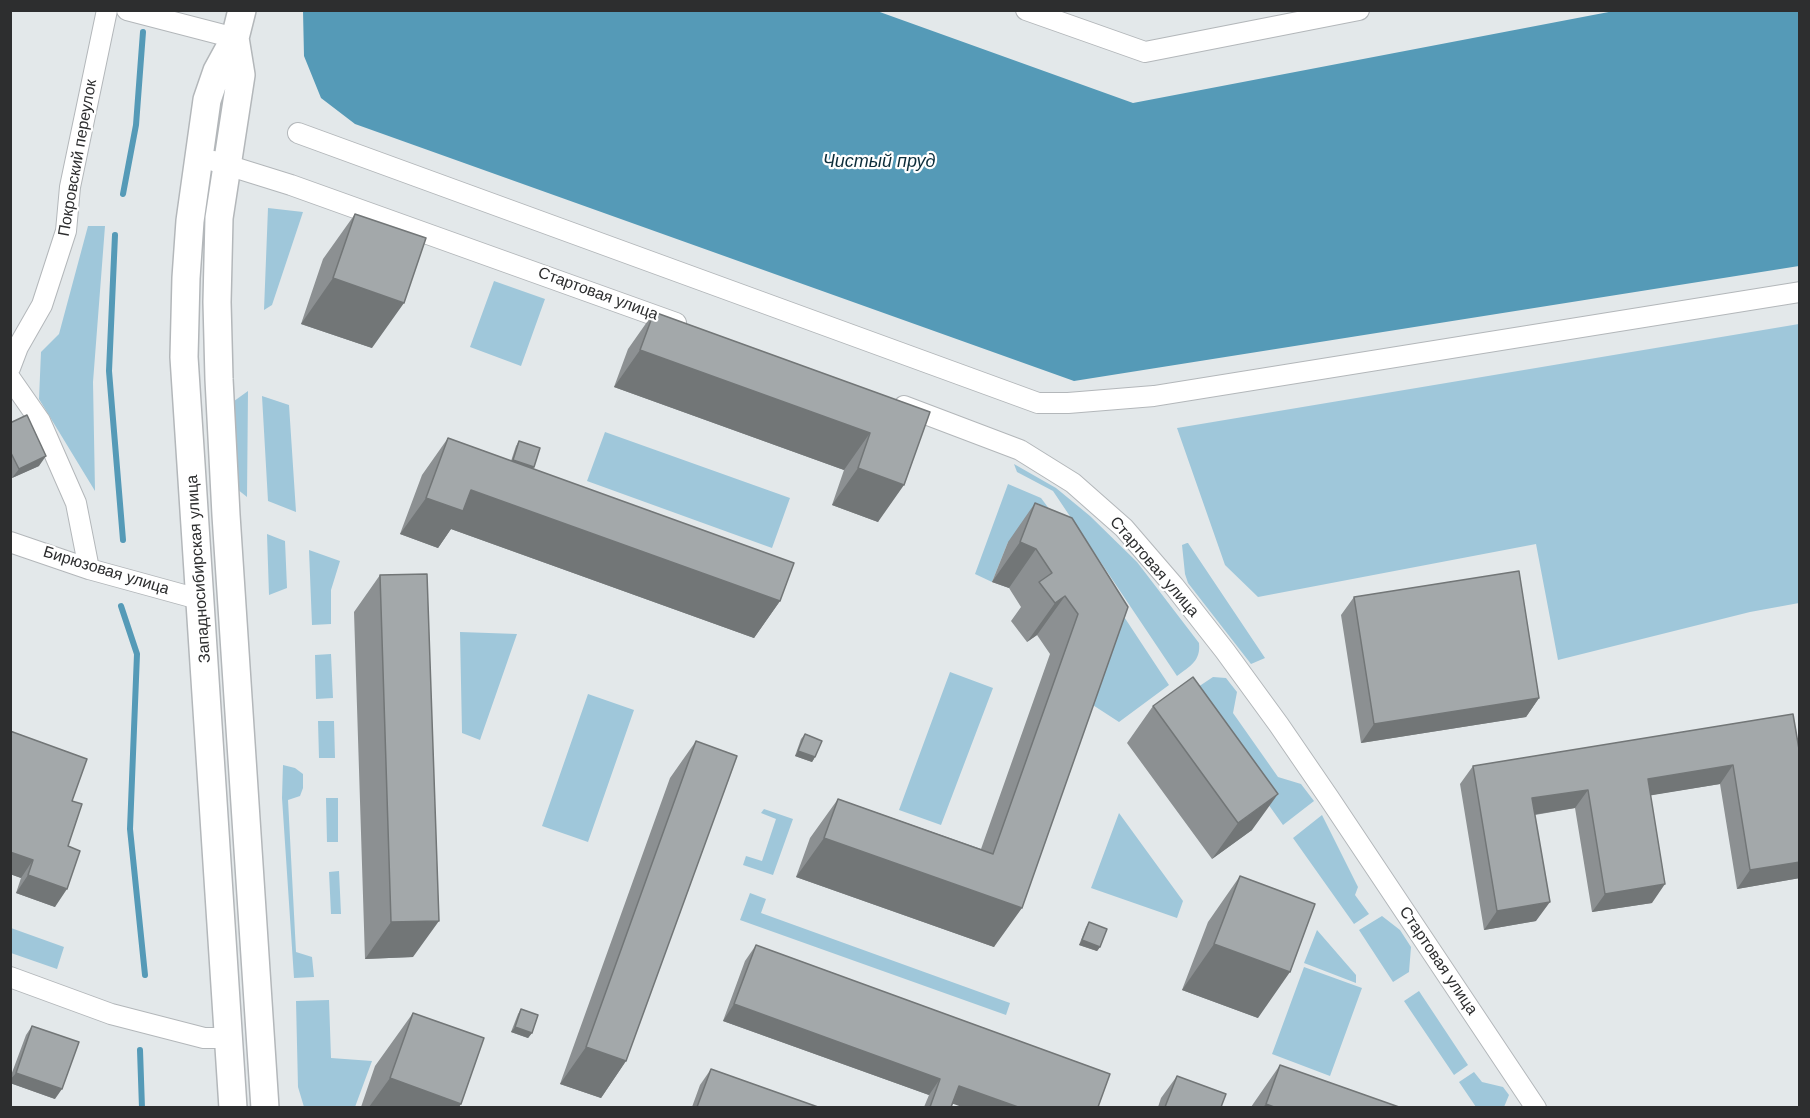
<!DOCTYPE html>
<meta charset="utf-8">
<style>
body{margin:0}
#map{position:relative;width:1810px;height:1118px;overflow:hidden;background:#e3e8ea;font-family:Helvetica,sans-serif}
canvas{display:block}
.frame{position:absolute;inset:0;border:12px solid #2d2e2f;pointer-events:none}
</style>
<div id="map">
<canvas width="1810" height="1118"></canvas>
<div class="frame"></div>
</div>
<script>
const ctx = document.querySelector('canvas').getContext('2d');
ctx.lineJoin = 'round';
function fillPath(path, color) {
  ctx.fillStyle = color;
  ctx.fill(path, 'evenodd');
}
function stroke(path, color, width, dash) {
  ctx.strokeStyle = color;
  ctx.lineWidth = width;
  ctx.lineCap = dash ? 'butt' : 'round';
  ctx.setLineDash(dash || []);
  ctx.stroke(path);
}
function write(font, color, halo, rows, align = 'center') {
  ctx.font = font + ' Helvetica,sans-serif';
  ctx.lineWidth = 4.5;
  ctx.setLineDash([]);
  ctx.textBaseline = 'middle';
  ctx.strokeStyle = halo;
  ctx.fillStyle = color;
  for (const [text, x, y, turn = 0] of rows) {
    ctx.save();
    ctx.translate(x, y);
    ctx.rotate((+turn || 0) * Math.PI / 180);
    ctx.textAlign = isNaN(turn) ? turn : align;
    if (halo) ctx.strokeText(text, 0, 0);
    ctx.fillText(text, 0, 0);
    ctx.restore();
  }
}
const green = new Path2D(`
 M268,208L303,212L272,305L264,310Z
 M88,226H105L93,382L95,491L39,399L41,352L59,334Z
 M494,281L545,299L521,366L470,347Z
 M1799,324V603L1750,612L1558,660L1536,544L1258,597L1225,565L1177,428Z
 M248,391L247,497L237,489L230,404Z
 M262,396L289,405L296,512L268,501Z
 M605,432L790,498L772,548L587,481Z
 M1014,464L1056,488L1090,516L1137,562L1199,643C1201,661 1190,666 1177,676L1053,491L1017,472Z
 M1008,484L1041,498L1080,550L1169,685L1119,722L1082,698L1008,542L992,582L975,574Z
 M267,534L285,541L287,588L269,595Z
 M1187,543H1188L1265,658L1251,664L1188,583L1185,574L1182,545Z
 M309,550L340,561L331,590V624L312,625Z
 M460,632L517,634L480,740L462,733Z
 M331,654L333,698L316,699L315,655Z
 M950,672L993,688L941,825L899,810Z
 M1213,677L1226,678L1237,692L1233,713L1278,777L1301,784L1314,801L1283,825L1189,693Z
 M588,694L634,710L588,842L542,826Z
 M318,721H334L335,758H319Z
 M283,765L295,768L303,774V788L300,796L288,800L296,952L312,957L314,977L294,978L282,798Z
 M326,798H338V842H327Z
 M764,809L793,819L773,875L743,865L746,856L762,861L776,819L761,813Z
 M1119,813L1183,901L1177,918L1091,888Z
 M1322,815L1358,887L1355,895L1369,914L1354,924L1293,838Z
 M339,871L341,914H331L329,872Z
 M750,893L766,899L761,913L1010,1003L1006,1015L740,920Z
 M1382,916L1400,930L1411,947L1409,972L1393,982L1359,930Z
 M11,928L64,947L57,969L11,953Z
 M1317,930L1356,975V983L1304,963Z
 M1304,967L1362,988L1330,1076L1272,1054Z
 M1419,991L1468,1065L1454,1075L1404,1001Z
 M329,1000L331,1058L372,1061L355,1107H304L298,1087L296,1001Z
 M1474,1072L1482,1082L1503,1087L1509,1095L1504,1107H1476L1459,1082Z`);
const water = new Path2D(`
 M303,11H877L1133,103L1614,11H1799V266L1074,381L355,124L321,98L304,56Z`);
const stream = new Path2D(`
 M123,194L136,125L143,32
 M115,235L109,371L123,540
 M121,606L137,654L130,829L145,975
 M140,1050L142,1108`);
const street = new Path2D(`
 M127,10L235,38
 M1026,10L1145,52L1359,10
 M298,133L1038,403H1068L1154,396L1800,292
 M214,161L291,185L676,323
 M10,368L18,347L42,305L66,231L70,187L107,10
 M10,378L40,421L76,503L89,569
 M904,406L1020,450L1073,483L1124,528L1174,586L1225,651L1279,725L1329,798L1536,1108
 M10,542L89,569L202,600
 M10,977L111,1014L204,1038H228`);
const secondary = new Path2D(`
 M235,38L241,75L219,218L217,302L219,379L226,515L265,1108
 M233,1108L184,357L186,278L190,221L207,100L217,71L235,38L242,10`);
const wall = new Path2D(`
 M355,214L372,348L301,324L323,259Z
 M654,312L930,412L878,522L832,505L844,470L614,387L628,349Z
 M10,423L39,466L12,478L10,475Z
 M448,438L511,461L516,446L519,441L534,467L532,469L780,601L754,638L451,529L438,548L400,534L422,475Z
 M1035,503L1128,607L994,947L796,877L810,838L838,799L981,849L1050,654L1037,635L1027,642L1011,621L1021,607L1009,588L992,582L1008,542Z
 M380,575L413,957L365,959L354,612Z
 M1354,597L1539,698L1526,717L1361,743L1341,615Z
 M1153,706L1252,830L1212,859L1127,743Z
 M10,731L72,801L68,846L55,907L16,893L21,878L10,874Z
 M805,734L815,757L812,762L795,756L801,739Z
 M696,741L626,1061L601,1098L560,1084L670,778Z
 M1800,755V878L1737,889L1720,784L1651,795L1652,903L1592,912L1575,808L1535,815L1536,921L1484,930L1460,784L1473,766Z
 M1240,876L1258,1018L1182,990L1208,922Z
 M1089,922L1100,947L1097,951L1079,945L1086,927Z
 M756,945L1110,1074L953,1104L951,1107H924L929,1095L723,1021L745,961Z
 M521,1009L532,1033L528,1038L511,1032L518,1014Z
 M413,1013L459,1107H361L375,1066Z
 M32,1026L55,1099L10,1083V1078L26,1035Z
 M1280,1065L1399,1107H1251Z
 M711,1069L818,1107H692L700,1085Z
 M1177,1076L1221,1107H1158L1161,1098Z`);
const shadedWall = new Path2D(`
 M333,278L404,303L372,348L301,324Z
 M640,350L870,433L844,470L614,387Z
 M46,456L39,466L12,478L19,469Z
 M513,460L534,467L531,471L510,465Z
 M858,468L904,485L878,522L832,505Z
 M471,490L780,601L754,638L451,529L438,548L400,534L426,498Z
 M1020,542L1036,549L1009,588L992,582Z
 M1065,596L1037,635L1027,642L1055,603Z
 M1539,698L1526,717L1361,743L1374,724Z
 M798,751L815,757L812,762L795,756Z
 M1733,765L1720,784L1635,798L1648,779Z
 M1588,790L1575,808L1519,817L1532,798Z
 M1278,794L1252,830L1212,859L1238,823Z
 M824,838L1022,908L994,947L796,877Z
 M10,852L33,860L21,878L10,874Z
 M1800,862V878L1737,889L1750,870Z
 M28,875L67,889L55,907L16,893Z
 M1665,884L1652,903L1592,912L1605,894Z
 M1550,902L1536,921L1484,930L1497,911Z
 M439,921L413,957L365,959L391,922Z
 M1082,940L1100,947L1097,951L1079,945Z
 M1214,944L1290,972L1258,1018L1182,990Z
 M734,1004L940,1079L929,1095L723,1021Z
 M515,1027L532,1033L528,1038L511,1032Z
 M586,1047L626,1061L601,1098L560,1084Z
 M16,1073L62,1089L55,1099L10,1083V1080Z
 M390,1078L461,1104L459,1107H369Z
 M959,1086L1018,1107H962L948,1102Z
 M1266,1104L1274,1107H1263Z`);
const building = new Path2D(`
 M355,214L426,238L404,303L333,278Z
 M654,312L930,412L904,485L858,468L870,433L640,350Z
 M27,415L46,456L19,469L10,451V423Z
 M448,438L794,563L780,601L471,490L463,511L426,498Z
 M519,441L540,448L534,467L513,460Z
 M1035,503L1072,518L1128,607L1022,908L824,838L838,799L993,854L1078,614L1065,596L1055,603L1039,582L1052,573L1036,549L1020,542Z
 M1519,571L1539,698L1374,724L1354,597Z
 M427,574L439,921L391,922L380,575Z
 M1193,677L1278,794L1238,823L1153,706Z
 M1793,714L1800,755V862L1750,870L1733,765L1648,779L1665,884L1605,894L1588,790L1532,798L1550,902L1497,911L1473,766Z
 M10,731L87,759L72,801L82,804L68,846L80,851L67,889L28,875L33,860L10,852Z
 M805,734L822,741L815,757L798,751Z
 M696,741L737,756L626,1061L586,1047Z
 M1240,876L1315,904L1290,972L1214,944Z
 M1089,922L1107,929L1100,947L1082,940Z
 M756,945L1110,1074L1098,1107H1018L959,1086L951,1107H930L940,1079L734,1004Z
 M521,1009L538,1015L532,1033L515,1027Z
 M413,1013L484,1038L461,1104L390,1078Z
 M32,1026L79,1042L62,1089L16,1073Z
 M1280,1065L1399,1107H1274L1266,1104Z
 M711,1069L818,1107H697Z
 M1177,1076L1226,1094L1221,1107H1165Z`);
const streetNames = [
 ["Покровский переулок",78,158,-80],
 ["Стартовая улица",598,294,20],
 ["Стартовая улица",1154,567,49],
 ["Западносибирская улица",199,569,-94],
 ["Бирюзовая улица",106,571,17],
 ["Стартовая улица",1438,961,56]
];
const waterNames = [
 ["Чистый пруд",879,162]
];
fillPath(green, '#9fc7da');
fillPath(water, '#559ab7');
stroke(stream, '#559ab7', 6);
stroke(street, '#b3b7ba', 22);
stroke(secondary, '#b3b7ba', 30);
stroke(street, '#fff', 20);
stroke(secondary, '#fff', 27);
fillPath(wall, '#8c9092');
fillPath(shadedWall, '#727677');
fillPath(building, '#a3a8aa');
stroke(building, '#727677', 1.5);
write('16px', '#2d2e2f', '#fff', streetNames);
write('italic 18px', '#0d2e3b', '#fff', waterNames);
</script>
